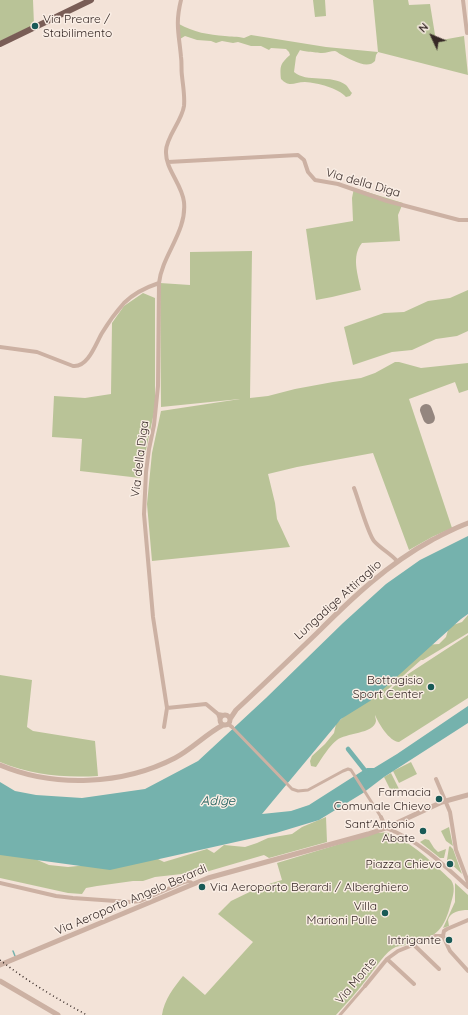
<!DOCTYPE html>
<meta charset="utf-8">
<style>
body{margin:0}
#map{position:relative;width:468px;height:1015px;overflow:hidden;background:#f3e3d8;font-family:Quicksand,sans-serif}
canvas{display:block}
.north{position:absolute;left:412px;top:16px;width:40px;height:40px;-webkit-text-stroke:3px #faeee5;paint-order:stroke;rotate:314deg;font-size:11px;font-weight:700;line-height:16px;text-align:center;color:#362926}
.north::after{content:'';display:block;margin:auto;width:14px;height:18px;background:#362926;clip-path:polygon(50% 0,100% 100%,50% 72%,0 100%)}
</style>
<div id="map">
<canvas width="468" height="1015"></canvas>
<div class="north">N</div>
</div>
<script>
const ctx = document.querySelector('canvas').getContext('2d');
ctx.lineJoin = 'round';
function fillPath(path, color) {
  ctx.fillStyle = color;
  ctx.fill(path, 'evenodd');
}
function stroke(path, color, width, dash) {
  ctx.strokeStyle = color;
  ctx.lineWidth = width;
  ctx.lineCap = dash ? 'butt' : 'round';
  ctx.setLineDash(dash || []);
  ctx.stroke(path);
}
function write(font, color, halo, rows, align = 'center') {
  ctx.font = font + ' Quicksand,sans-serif';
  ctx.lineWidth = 3;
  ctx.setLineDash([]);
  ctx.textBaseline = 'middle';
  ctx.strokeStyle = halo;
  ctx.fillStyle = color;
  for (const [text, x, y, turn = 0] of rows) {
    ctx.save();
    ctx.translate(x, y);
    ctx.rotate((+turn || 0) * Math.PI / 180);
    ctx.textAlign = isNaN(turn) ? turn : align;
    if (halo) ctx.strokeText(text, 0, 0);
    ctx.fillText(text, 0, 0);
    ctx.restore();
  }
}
const green = new Path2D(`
 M0,0H33L34,25L0,41Z
 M313,0H325L326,16L315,17Z
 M373,0H408L409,5L430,4L436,41L464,36L468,75L378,52L376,55L375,61C367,70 350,59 340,54C338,53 338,52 335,51C331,51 326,53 322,53C319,53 302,51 300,50L296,57L294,72C306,83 332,74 346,85C348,87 350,91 352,93L350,96L346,97C338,88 318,83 305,82C294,82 290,88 281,79C280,66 280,64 290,55L289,52L286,49L271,48L269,50L261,46H251L238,42L233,43L222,41L216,43L211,41L197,40L185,36L180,39L179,24C193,32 209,35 225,36C231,37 237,36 244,38L251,35L326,47L378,52Z
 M354,188L403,203L398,215L400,241L362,243C351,256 358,275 361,290L332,297L316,300L306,229L353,221L352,198Z
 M252,251L250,398L268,396L295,389L333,382L361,378L375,373L395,362H399L421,368L468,363V390L459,393L455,382L409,399L452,528L432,537L409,550L373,453L297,467L268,474L275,503L277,519L290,547L152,561L147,504L152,453L161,411L240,399L161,407L160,283L190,285V252Z
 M468,290V331L457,336L436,339L412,350L392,352L353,365L344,327L384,313L404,312L428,301L450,298Z
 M143,293L155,298V408L140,478L80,471L82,439L52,437L54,396L85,398L111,394L112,323L124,306Z
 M468,615V633L423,660H421L386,691L379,700L405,676L468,635V698L399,742C389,741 379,724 375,715C375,717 376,719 376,721C374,734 345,733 337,740C329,746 322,758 316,767L311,766L310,761L312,756L325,744L334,733L336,724L352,709L362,703L369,701L425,645L439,644L446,637L448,630L453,625L462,622Z
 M0,675L32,680L27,727L33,731L95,741L98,776C63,778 32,775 0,762Z
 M411,762L417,774L399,783L393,771Z
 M391,773L399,789L392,793L384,777Z
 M326,817L327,842L269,858L264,855L192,876L191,873L155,877L143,881H133L97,886L86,888L82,894L68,893L0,878V851L28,856L49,865L68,867L156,858L164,862L207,849L214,853L224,845L245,847L257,843L268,838L292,834L302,827Z
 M449,827L453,846L446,841L441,831Z
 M376,833C380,833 384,832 388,833C411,841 434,864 451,880C456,887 453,896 451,903C444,930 437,936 412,944C406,946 398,945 394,948C384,953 373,972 366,980C357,992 346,1004 336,1015H162C164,1000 174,987 183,976L205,995L253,942L218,914L231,901L262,886L282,880L277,863Z
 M425,839L429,840L434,848L438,852L446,849L444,858H440L420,842Z
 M450,846L453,849L462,874L447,860L449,847Z
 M455,883L468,895V910C460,910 450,912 448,920L449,926L443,928L455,902Z`);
const water = new Path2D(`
 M468,536V614L461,619L370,701L341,719L262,814L291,811L309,805L367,768H374L397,754L468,706V723L384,777L363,793L319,820L276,833L110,870L0,855V782L15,791L36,795L82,798L145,789L198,761L266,698L343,623L386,584L420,560Z`);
const stream = new Path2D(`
 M13,951L15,956`);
const canal = new Path2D(`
 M348,749L367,773`);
const taxiway = new Path2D(`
 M426,410L429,418`);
const pedestrian = new Path2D(`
 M232,727L292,789L298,791L308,790L343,771L348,769L351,770L381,817
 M340,1015L365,986`);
const minor = new Path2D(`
 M181,0C175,24 179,34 181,57C182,63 181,70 182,76C183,86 185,96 184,106C182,121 166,137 166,151C165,169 182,184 184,202C187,232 162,255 159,283L158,386L154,425L149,449L146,472L144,514L153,617L167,708L206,704L218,714L223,715
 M463,0L467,33
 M168,162L298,155L304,160L308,172L315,180L338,184L387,201L459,220H468
 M0,347L37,352L73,366C88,368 96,343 102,333C108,323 116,312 124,303C133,294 147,287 159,283
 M354,488C358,498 368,534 374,541C381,549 390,553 397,561
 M218,714L220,719
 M228,724L232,727
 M164,727L167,708
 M436,779L450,812L456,850L468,882
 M381,817L386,828C418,840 443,864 468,887
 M0,883L56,896L73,898L130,902L140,901L184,882L189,881L193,884
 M443,936L450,951L468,971
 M443,936L444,931L447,929L468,920
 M414,945L439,969
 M387,959L414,984
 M365,986L387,959L398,951L435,936H443`);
const tertiary = new Path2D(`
 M220 720a5 5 0 1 1 10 0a5 5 0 1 1-10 0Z
 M230,719L236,710C263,685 290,659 317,633C353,597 388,564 432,540C444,534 456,527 468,523
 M0,765C54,788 123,785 175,758C192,749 206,734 223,725
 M0,965L208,878L368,834L386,828L442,802L468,795
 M0,981L58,1015`);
const primary = new Path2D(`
 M0,44L91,0`);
const rail = new Path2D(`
 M0,960C27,981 57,999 87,1015`);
const markers = [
 [35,26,4,"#195a57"],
 [431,687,4,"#195a57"],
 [439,799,4,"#195a57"],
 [423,831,4,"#195a57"],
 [450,864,4,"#195a57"],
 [202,887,4,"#195a57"],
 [385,913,4,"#195a57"],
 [449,940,4,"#195a57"]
];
const poiNames = [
 ["Via Preare /",43,19,"left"],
 ["Stabilimento",43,33,"left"],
 ["Bottagisio",423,680],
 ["Sport Center",423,694],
 ["Farmacia",431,792],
 ["Comunale Chievo",431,806],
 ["Sant'Antonio",415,824],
 ["Abate",415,838],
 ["Piazza Chievo",442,864],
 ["Via Aeroporto Berardi / Alberghiero",210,887,"left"],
 ["Villa",377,906],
 ["Marioni Pullè",377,920],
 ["Intrigante",441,940]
];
const streetNames = [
 ["Via della Diga",363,183,16],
 ["Via della Diga",140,459,-83],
 ["Lungadige Attiraglio",338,600,-42],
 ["Via Aeroporto Angelo Berardi",131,900,-23],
 ["Via Monte",356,981,-50]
];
const waterNames = [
 ["Adige",218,801]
];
fillPath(green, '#b9c397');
fillPath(water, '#75b2ad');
stroke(stream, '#75b2ad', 1.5);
stroke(canal, '#75b2ad', 4.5);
stroke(taxiway, '#94867f', 12);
stroke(pedestrian, '#ccb1a3', 3);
stroke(minor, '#ccb1a3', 4);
stroke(tertiary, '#ccb1a3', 5);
stroke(primary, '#795d56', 6);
stroke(rail, '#362926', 1.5, [1, 3]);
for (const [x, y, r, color] of markers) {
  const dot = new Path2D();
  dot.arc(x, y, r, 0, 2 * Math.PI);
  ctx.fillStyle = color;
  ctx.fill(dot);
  stroke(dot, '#faeee5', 1.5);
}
write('12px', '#362926', '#faeee5', poiNames, 'right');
write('12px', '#362926', '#faeee5', streetNames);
write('italic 13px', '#195a57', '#faeee5', waterNames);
</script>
